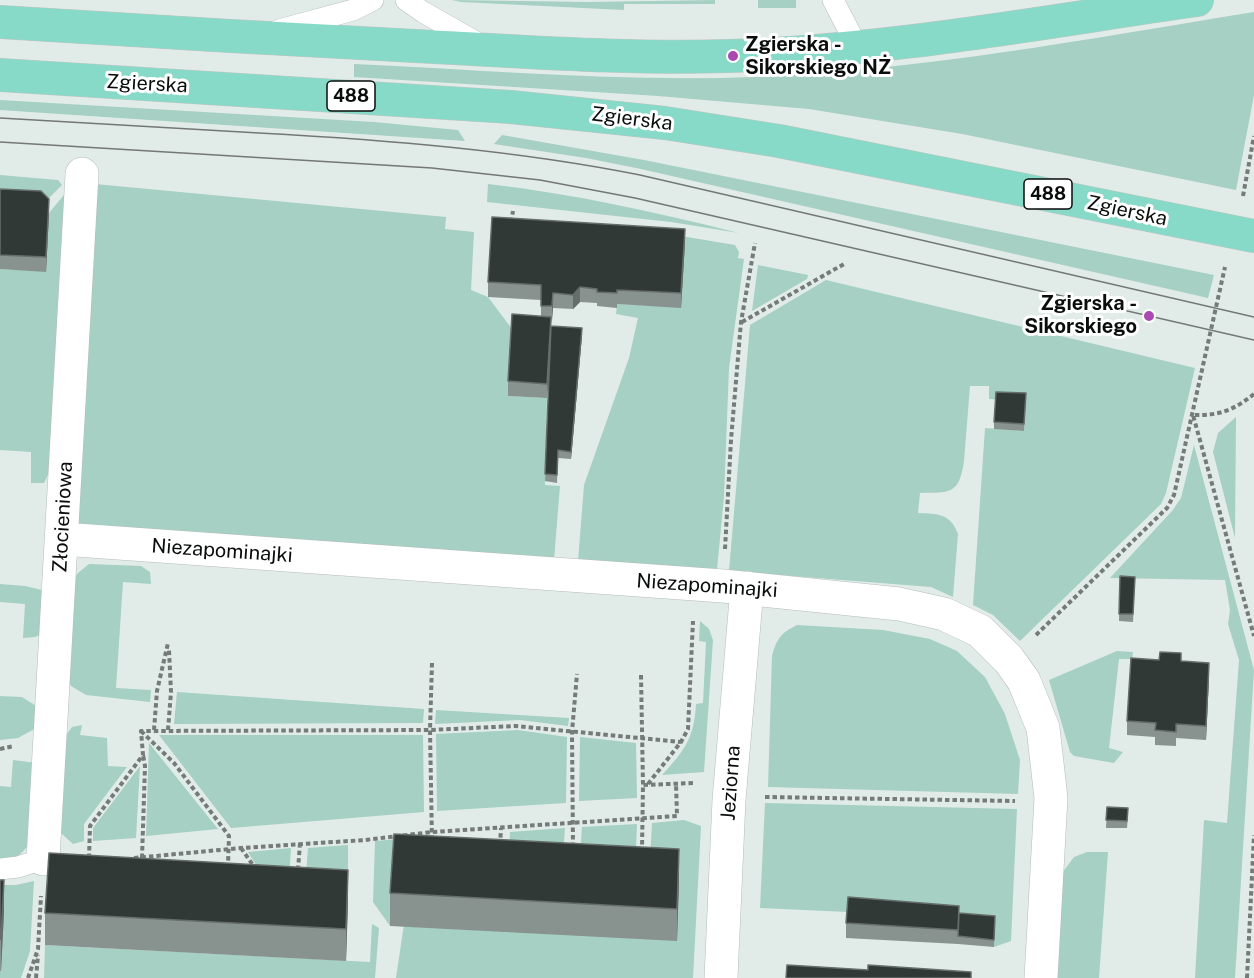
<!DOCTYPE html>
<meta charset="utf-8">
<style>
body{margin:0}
canvas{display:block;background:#e1ebe8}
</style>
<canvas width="1254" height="978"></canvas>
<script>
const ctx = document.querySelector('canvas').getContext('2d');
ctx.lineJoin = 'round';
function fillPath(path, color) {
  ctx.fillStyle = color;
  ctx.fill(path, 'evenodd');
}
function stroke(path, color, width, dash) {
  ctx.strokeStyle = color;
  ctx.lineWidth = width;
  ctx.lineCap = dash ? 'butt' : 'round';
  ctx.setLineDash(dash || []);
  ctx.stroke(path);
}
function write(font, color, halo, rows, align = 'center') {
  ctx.font = font + ' "Public Sans",sans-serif';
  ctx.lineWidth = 6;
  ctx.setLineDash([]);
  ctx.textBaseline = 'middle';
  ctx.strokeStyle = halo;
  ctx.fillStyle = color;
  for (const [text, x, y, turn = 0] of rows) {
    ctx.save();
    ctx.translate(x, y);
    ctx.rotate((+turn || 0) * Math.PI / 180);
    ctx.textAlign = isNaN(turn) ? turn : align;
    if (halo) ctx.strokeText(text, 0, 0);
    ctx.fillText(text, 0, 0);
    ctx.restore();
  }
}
const green = new Path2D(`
 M452,0L587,2L715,0V4H624V10L461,2Z
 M758,0H796V8H758Z
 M1254,12V95L1236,190L962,134L809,109L658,96L354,77V64C487,70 621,82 754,77C922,70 1088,39 1254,12Z
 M0,100L374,122L458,130L465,141L0,110Z
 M502,135L644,160L1214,275L1208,298L641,169L586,158L494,144Z
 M0,175L58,180L62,185L41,206L0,203Z
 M95,184L446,217L445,229L474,232L471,290L488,297L512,329L508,396L547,398L545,485L560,486L554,560L80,525L75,517Z
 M488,184C574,194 656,212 739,233L671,222L487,202Z
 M68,190L57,456L44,483H31V452L0,450V269L45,271L49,213Z
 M657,232L735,245L739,252L738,258L744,259L729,368L724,496L717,570L578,561L584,485L629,358L638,318L616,314L617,304L680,307Z
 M758,265L808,275L807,279L752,311Z
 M826,280L1195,368L1166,493L1161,504L1020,641L993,615L973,605L985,428L1024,431L1026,401L989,399V386H970L964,461C959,496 949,492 920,493L918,513C938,514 950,513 958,534L953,597L931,587L729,571L750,325Z
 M1236,417L1235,538L1213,452L1218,433Z
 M1194,445L1254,670L1235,978H1195L1204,820L1227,823L1239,660L1228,624L1230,610L1225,580L1110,578L1172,511L1181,498Z
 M89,564L141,566L150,572L151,584L123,582L116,688L151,690L150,702L86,695L71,686L64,671L70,584L78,573Z
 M0,584L25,586L46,591L44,633L35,637L23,638L25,604L0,602Z
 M700,621L709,629L713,640L704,772L662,775C685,750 694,738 696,704L703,703L706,642L699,641Z
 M797,625L883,630L930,639L957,651L985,677L1005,714L1020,760L1018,794L768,787L772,656C777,638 781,633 797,625Z
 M1117,651L1133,652L1132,659H1119L1109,748L1123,752L1114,763L1074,756L1070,752L1049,680Z
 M177,692L424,709L423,723L174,724Z
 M0,696L22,697L41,709L38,727L18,738L0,740Z
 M436,710L569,718L568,726L520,720L435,724Z
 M82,725L80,735L107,738L108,766L127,767L84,824V841L73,844L61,833L62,741L72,727Z
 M518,730L567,737L566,803L437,811L436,734Z
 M159,735H423L424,812L231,828Z
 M580,737L636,743L637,798L579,801Z
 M149,743L218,829L146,836Z
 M13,760L37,763L29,844C20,856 15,860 0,859V786L11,787Z
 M140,766L136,838L93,841V828Z
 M765,803L1017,809L1011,941L994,947L995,924L848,912L760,908Z
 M684,820L701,826L693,978H396L404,924L649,879L652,823Z
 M637,824L635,870L579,867L582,827Z
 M565,828L562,866L508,872L510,832Z
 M422,837L394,867L390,926L373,902L375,841Z
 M348,845V902L304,899L308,848Z
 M291,848L289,880L264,878L248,852Z
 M1087,852H1108L1099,978H1056L1062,873L1074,857Z
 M34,881L30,951L21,978H0V885H16Z
 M372,924L379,928L375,978H44L45,945L370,962Z`);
const path = new Path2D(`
 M1243,196L1254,136
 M511,222L513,211
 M742,322L844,264
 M1254,394C1234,410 1219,416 1193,415L1254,636
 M725,549L731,440L741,322L755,243
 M1036,635L1167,508L1174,495L1225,267
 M432,663L430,730L432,841
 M641,675L643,785
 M154,730L157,691L168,643
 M168,730L171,692L169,650
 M141,731L174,763L229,836L228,865
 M0,749L14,746
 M648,784L681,742L688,729L693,621
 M765,797L1015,801
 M500,845L501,828
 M573,847L572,732L577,674
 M241,848L255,868
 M642,852L643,785L694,783
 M89,858L90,826L143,755L141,731L430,730L515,726L681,742
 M134,858L241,848L365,840L432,832L677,816L676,783
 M142,858L145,766L143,755
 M298,870L300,843
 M28,978L38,949L41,896
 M36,978L38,955
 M1247,978L1254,835`);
const lane = new Path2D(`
 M406,0L423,12L481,45
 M833,0L858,48
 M279,30L353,10L373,0
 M0,869L18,867L43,859`);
const street = new Path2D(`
 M62,539L723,586L899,604L944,614L980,631L1009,660L1024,681L1043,728L1051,798L1041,978
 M43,859L82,174
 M721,978L729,800L747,588`);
const primary = new Path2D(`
 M0,22C145,31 289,40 434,47C533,52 631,59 730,56C888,51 1042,22 1197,0
 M0,75L511,107L665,123L779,141L1254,236`);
const tram = new Path2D(`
 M0,118C86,123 173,128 259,133C387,140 514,150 640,175L1254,317
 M0,142L432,168L540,180L635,198L1254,340`);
const wall = new Path2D(`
 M0,189L49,213L46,272L0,269Z
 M685,243L681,308L617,304V308L597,306V303L580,302L573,309L553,308L551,326L582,335L571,459L558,458L557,483L545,481L550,358L547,398L508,396V381L541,316V300L488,297V282Z
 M1026,401L1024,431L994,429V422Z
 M1120,576L1135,577L1133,622L1119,621Z
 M1181,661L1209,677L1206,740L1176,738V746L1155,745V737L1127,735V721Z
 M1107,807L1128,816L1127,828H1106Z
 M0,880L4,912L1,971H0Z
 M679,881L677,941L390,926V893Z
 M348,902L346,961L45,945V913Z
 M959,913L995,923L994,947L958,944L846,938V923Z`);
const shadedWall = new Path2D(`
 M49,199V213L46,272V257Z
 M685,229V243L681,308V293Z
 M580,287V302L573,309V295Z
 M553,293V308L552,321V306Z
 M551,317V331L547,398V384Z
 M582,328V335L571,459V452Z
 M1209,663V677L1206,740V726Z
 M679,849V881L677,941V909Z
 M348,870V902L346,961V929Z
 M4,880V912L1,971V939Z`);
const building = new Path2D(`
 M0,189L41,191L49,199L46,257L0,255Z
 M492,217L685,229L681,293L617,290V293L597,292V289L580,287L573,295L553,293L552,306H541V285L488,282Z
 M512,314L551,317L547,384L508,381Z
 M551,326L582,328L571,452L558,450L557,475L545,474Z
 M996,392L1026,393L1024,424L994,422Z
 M1120,576L1135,577L1133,614H1119Z
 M1160,652L1181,653V661L1209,663L1206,726L1176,724V732L1155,730L1156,723L1127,721L1131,658L1159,660Z
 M1107,807L1128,808L1127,821L1106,820Z
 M394,834L679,849L677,909L390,893Z
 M49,853L348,870L346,929L45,913Z
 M0,880H4L1,939H0Z
 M848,897L959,906L958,930L846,923Z
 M959,913L995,916L994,940L958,936Z
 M787,965L868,970V965L971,972V978H786Z`);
const markers = [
 [733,56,6,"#a949b1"],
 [1149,316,6,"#a949b1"]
];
const shields = [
 [351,96,48],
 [1048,194,48]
];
const shieldNames = [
 ["488",351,96],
 ["488",1048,194]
];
const poiNames = [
 ["Zgierska -",745,45],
 ["Sikorskiego NŻ",745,68],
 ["Zgierska -",1137,304,"right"],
 ["Sikorskiego",1137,327,"right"]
];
const streetNames = [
 ["Zgierska",147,84,3],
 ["Zgierska",632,119,7],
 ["Zgierska",1127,211,12],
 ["Złocieniowa",63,517,-87],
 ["Niezapominajki",222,551,4],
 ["Niezapominajki",707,586,4],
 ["Jeziorna",731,783,-86]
];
fillPath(green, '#a6d0c3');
stroke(lane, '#b3bdb9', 22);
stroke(street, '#b3bdb9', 34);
stroke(primary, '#c4c5c5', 34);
stroke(path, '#747b79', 4, [4.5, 3]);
stroke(lane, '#fff', 21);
stroke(street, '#fff', 33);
stroke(primary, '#88dac8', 33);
stroke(tram, '#727876', 1.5);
fillPath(wall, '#88928f');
fillPath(shadedWall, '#656e6b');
fillPath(building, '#303936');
stroke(building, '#656e6b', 1.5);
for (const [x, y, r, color] of markers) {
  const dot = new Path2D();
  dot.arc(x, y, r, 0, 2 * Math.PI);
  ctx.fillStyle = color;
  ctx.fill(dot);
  stroke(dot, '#fff', 2);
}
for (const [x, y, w] of shields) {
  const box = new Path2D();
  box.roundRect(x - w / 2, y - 15, w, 30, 4.5);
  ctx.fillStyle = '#fff';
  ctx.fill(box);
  stroke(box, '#0a0d0c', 1.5);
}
write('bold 18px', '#0a0d0c', null, shieldNames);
write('bold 20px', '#0a0d0c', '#fff', poiNames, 'left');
write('20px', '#0a0d0c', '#fff', streetNames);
</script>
